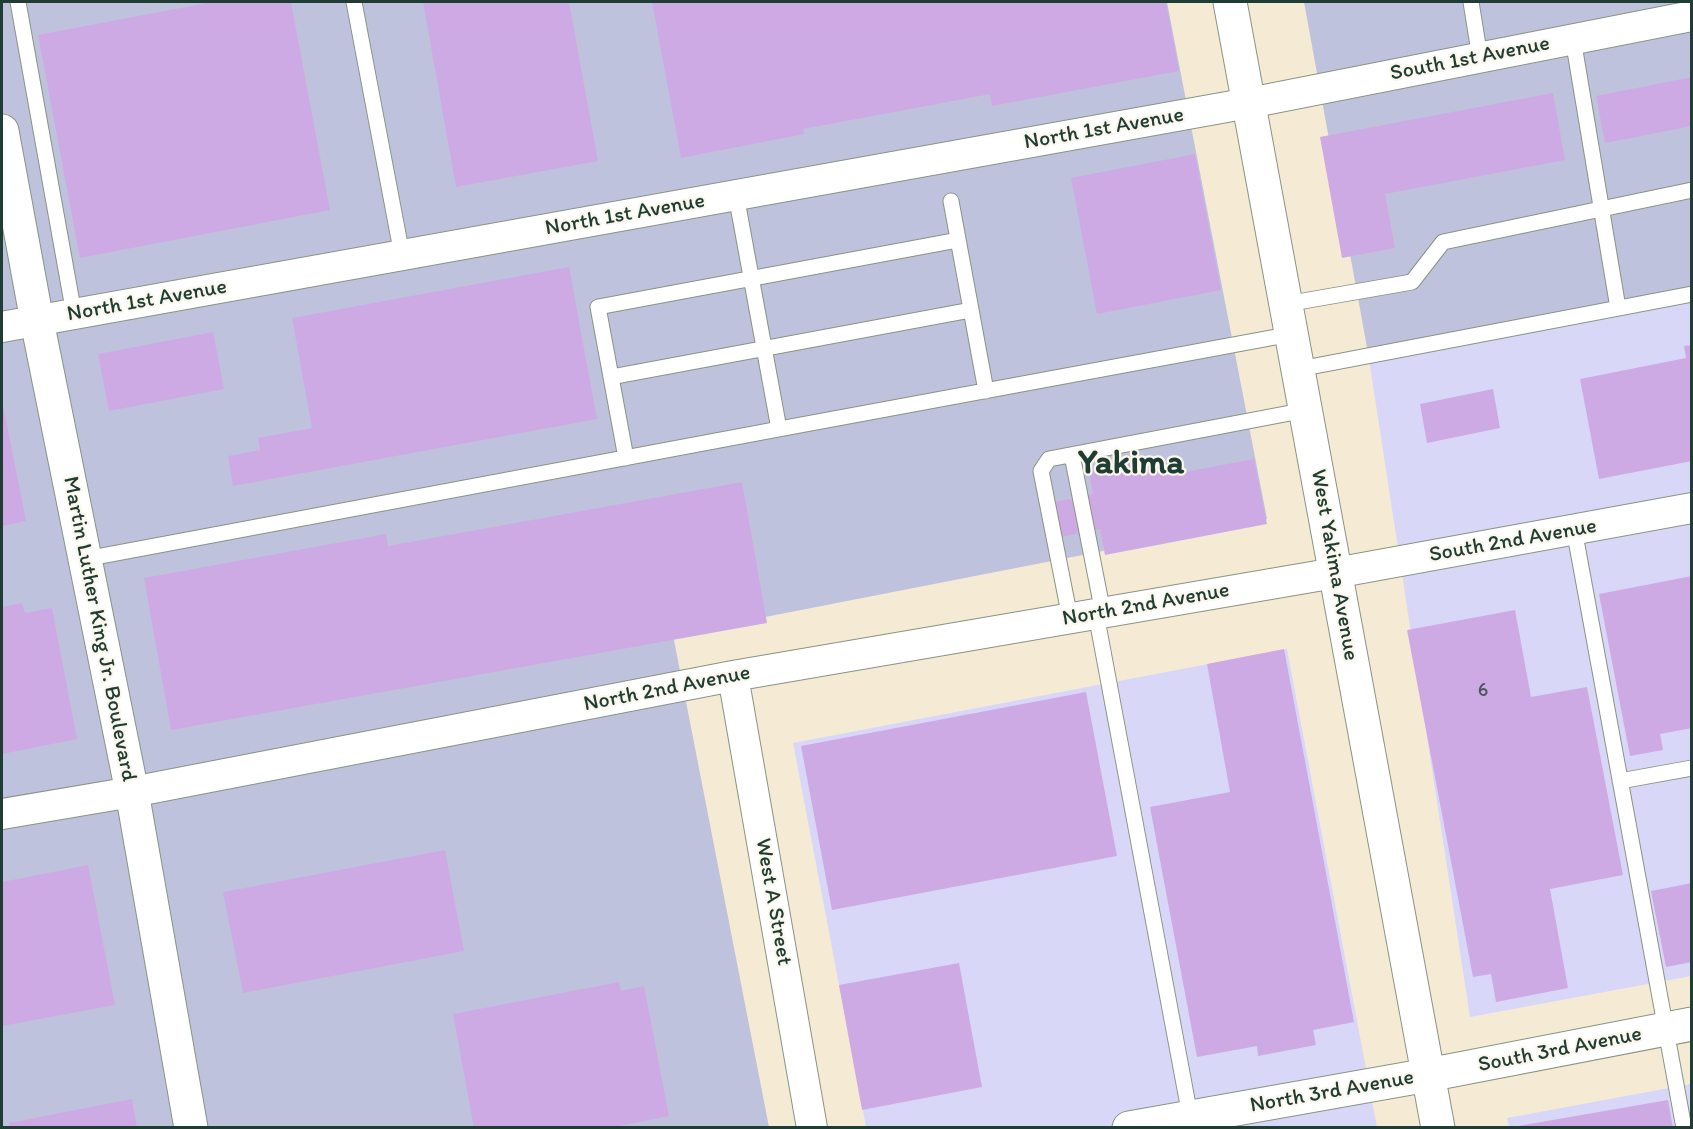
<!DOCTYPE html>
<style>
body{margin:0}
#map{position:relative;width:1693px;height:1129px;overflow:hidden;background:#f5ebd5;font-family:Itim,sans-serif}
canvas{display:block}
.frame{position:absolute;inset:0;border:3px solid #1f3d34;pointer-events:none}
</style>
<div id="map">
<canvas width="1693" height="1129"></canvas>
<div class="frame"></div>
</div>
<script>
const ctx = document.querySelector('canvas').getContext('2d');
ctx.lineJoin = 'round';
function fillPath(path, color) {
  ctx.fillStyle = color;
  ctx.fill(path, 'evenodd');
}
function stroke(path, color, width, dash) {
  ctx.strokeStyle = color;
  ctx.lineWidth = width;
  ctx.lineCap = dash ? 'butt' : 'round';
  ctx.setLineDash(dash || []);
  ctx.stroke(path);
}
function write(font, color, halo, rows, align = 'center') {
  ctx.font = font + ' Itim,sans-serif';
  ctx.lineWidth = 4.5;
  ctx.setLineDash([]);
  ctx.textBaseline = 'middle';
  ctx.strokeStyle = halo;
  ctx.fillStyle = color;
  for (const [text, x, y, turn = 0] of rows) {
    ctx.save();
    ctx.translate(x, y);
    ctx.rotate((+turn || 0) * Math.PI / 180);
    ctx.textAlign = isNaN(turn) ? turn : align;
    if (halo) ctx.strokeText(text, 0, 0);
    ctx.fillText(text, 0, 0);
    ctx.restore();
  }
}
const built = new Path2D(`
 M1691,294V976L1470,1017L1368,353Z
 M1287,649L1377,1127H866L793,743Z
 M1691,1084V1127H1509L1507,1118Z`);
const industrial = new Path2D(`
 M2,2H1167L1267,519L673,635L769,1127L2,1128Z
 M1304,2H1691V294L1368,353Z`);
const building = new Path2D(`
 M212,2H291L330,210L80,258L38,35Z
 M423,2H569L598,161L456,187Z
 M652,2H1166L1179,71L992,106L990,94L985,95L803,129L804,134L681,158Z
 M1692,77V126L1605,143L1596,96Z
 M1553,93L1565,160L1385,194L1395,248L1342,258L1320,137Z
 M1195,154L1221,290L1097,314L1071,178Z
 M569,267L597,419L233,486L228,456L260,450L258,438L312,428L292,318Z
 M213,332L224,389L109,411L98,354Z
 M1692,345V461L1599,479L1580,379L1686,358L1684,346Z
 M1493,389L1500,428L1427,443L1420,404Z
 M2,400L26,521L2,526Z
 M1150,459L1151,461L1165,459L1169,475L1254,459L1267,524L1105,555L1100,529L1062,537L1055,502L1093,494L1089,471Z
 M742,482L767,623L171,730L144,578L386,534L388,546Z
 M1692,576V728L1660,734L1663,750L1630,756L1599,594Z
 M22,603L25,613L52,608L77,739L2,754V607Z
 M1515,610L1531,697L1587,687L1623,875L1550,889L1568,988L1496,1002L1491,974L1473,977L1407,630Z
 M1284,649L1354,1022L1313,1030L1316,1045L1258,1056L1257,1046L1197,1057L1150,807L1230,792L1207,664Z
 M1086,692L1117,856L832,910L801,746Z
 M445,850L464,951L243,993L223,892Z
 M88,865L115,1005L2,1026V882Z
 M1692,883V962L1666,967L1651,891Z
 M959,963L982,1087L862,1110L839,985Z
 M619,982L621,991L644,986L669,1116L609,1128H474L453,1014Z
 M132,1099L137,1128H10L9,1123Z
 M1668,1100L1673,1128H1518V1126Z`);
const lane = new Path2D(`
 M18,2L74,314
 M354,2L402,255
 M1471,2L1480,58
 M1573,39L1618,308
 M736,195L779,429L1292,334
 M951,201L986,391
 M1286,304L1412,282L1443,242L1692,190
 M1299,369L1692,294
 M611,377L971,310
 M1072,455L1103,613
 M626,458L598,307L958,240
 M1574,529L1684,1128
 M85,559L779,429
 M1096,614L1191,1121
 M1070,618L1041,471L1049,459L1306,410
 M1620,781L1692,768`);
const street = new Path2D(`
 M2,327L1249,103L1692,16
 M733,676L812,1128
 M2,814L132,792L733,676L1335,573L1692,508`);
const secondary = new Path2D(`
 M1230,2L1438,1128
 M2,131L37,321L132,792L191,1128
 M1129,1128L1428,1075L1692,1024`);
const numberNames = [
 ["6",1483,691]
];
const streetNames = [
 ["South 1st Avenue",1470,59,-11],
 ["North 1st Avenue",1104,129,-10],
 ["North 1st Avenue",625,215,-10],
 ["North 1st Avenue",147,301,-10],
 ["South 2nd Avenue",1513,541,-10],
 ["West Yakima Avenue",1334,565,80],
 ["North 2nd Avenue",1146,605,-10],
 ["Martin Luther King Jr. Boulevard",99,629,79],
 ["North 2nd Avenue",667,689,-11],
 ["West A Street",773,902,80],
 ["South 3rd Avenue",1560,1050,-11],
 ["North 3rd Avenue",1332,1092,-10]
];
const townNames = [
 ["Yakima",1131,464]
];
fillPath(built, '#d8d7f8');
fillPath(industrial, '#bfc2dd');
fillPath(building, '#ceaae5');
stroke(lane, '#8a9484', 17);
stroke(street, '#8a9484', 32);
stroke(secondary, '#8a9484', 35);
stroke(lane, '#fff', 15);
stroke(street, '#fff', 30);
stroke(secondary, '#fff', 33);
write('20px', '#4b5860', null, numberNames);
write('22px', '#1f3d34', '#fbf7ec', streetNames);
write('bold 34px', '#1f3d34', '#fbf7ec', townNames);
</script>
